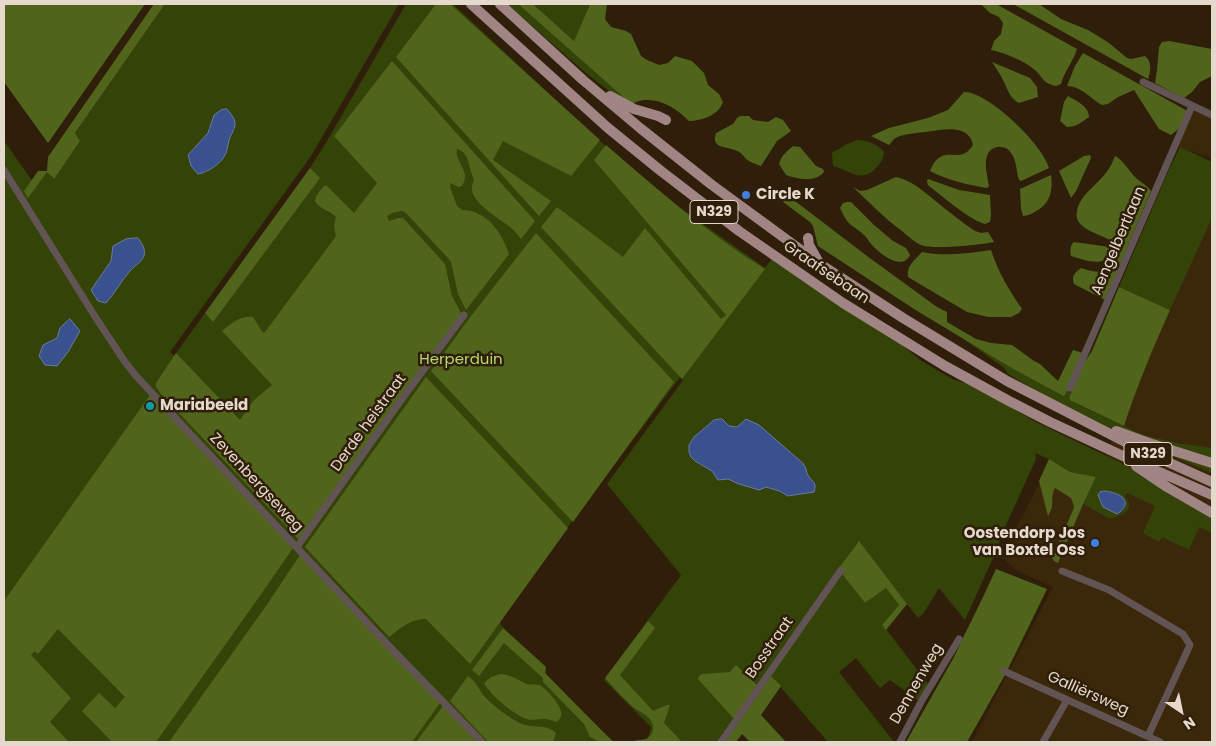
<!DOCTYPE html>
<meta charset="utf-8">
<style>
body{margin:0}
#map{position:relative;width:1216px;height:746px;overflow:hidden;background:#2f1f0a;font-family:Poppins,sans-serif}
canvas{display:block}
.frame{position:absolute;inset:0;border:5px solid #e4d9cc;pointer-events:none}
.north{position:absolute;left:1156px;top:686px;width:50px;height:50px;-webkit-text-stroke:4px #2f1f0a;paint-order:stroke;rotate:146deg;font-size:14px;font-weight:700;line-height:20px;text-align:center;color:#e4d9cc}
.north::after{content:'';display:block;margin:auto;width:18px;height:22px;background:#e4d9cc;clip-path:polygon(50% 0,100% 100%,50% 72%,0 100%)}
</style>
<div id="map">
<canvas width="1216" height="746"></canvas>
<div class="frame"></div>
<div class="north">N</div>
</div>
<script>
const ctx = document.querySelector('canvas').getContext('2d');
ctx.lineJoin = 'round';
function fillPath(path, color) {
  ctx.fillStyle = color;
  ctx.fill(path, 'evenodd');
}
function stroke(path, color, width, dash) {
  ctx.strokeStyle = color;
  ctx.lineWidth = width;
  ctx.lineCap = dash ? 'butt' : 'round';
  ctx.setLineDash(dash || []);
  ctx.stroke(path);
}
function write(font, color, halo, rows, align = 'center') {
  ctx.font = font + ' Poppins,sans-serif';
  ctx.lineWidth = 5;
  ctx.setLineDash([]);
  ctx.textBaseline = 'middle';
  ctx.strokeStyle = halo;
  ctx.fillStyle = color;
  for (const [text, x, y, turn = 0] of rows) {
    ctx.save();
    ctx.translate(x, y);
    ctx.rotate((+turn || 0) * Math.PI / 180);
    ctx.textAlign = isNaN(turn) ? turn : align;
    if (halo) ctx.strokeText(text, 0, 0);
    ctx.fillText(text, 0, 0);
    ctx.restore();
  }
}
const built = new Path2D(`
 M1194,107L1212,115V158L1177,147Z
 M1212,211V742H972L1053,587L1018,571L1001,557L1054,455L1095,480Z`);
const green = new Path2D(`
 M165,4H399L311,156L170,352L210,390L176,353L205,313L207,316L312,170L310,168L327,141L406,4H453L594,136L672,202L765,268L772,259L901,344L920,360L952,379L971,385L1036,422L1121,463L1147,476L1212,516V533L1199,527L1189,550L1162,537L1159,542L1143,533L1155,506L1127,493L1125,496C1137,511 1121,515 1110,519L1083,504L1096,477L1070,472L1049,459L1035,453L1036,459L1001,536L998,547L965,620L939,588L923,614L918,618L858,542L828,583L717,742H647L651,727L604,680L681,575L607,484L683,380L682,379L761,272L755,277L498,620L504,629L546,667V680L612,740L616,742H4V141L36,186L47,171L53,179L80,141L75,133ZM214,115L234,119L235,129L229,139L226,153L221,161L204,173L188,155L208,133ZM111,261L140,263L132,268L118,287L104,271ZM722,419L729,426L737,427L741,424L798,459L806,469L807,475L814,482L815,489L814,492L792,496L782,494L779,491L766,487L732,481L728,479C718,482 717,475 710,470C706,467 700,465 695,461L689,445C698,430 706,425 722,419Z
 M507,4H518L631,104L621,100L587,74Z
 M533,4H590L574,41Z
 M857,140C867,140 878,144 884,152C884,158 881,162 877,167C862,184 851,171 833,166L832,152L838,150L845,145Z
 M1180,147L1212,162V218L1170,310L1119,287L1167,174Z
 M961,337L1062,396L1067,389L1072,391L1069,398L1071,401L1143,435L1177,443L1212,448V473L1103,426L1039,392L1008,374L1003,367Z
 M842,574L865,603L886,588L899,605L883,625L928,684L919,701L890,680L880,688L856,658L839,672L894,742H828L771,676Z`);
const forest = new Path2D(`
 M4,4H145L48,143L4,82Z
 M154,4H165L75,133L80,141L54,179L47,172L28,198L24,191L38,171H47L48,157Z
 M436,4H450L600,140L571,176L503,141L493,160L551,201L539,216L396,57Z
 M518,4H533L574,41L590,4H607L605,19L611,27L626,31L631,34L641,56L647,60L659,65L668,63L675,56L692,61L704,73L708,85L719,94L723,102C719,115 701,121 689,121C678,110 663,99 646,100C641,100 636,102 631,104Z
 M981,4H996L1077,49C1073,62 1064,72 1061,84L1056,86C1042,83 1044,78 1035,70C1023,60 1005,53 991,50L994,41L1001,34L1003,23L999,17L990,13Z
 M1013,4H1039L1061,19L1088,30L1098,36L1109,43L1127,58L1131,59L1145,56C1152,62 1151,70 1148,79Z
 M1169,41L1212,49V76L1200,82L1192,92L1184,98L1155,83L1157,70L1159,47L1162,42Z
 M1083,53L1191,113L1185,124L1171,135L1159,129L1134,90L1118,97L1108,104L1102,105C1091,99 1081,86 1067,86L1075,66Z
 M392,61L535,221L521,239C518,235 514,230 510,227C499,218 476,206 472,191C471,187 473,183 474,179C468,168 470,152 457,149C454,162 472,171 462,186L459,187L450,183V187L457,206L462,210C487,210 502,233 509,254L466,310L458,294L451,262L446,256L406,213L402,211L392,213L387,216L389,221L398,218H403L445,264L452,296L462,315L299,540L161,394L156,387V383L176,353L240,420L254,400L272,385L222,331C230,324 241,315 253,317L263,333L265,332L334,239L336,236L334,226L336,217C330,210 320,210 315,201C316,194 321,189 326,185L354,213L377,183L334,136Z
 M992,62L1030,78L1037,87L1038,97L1019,103C1009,98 1008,89 1003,80C1000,74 996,68 992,62Z
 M964,92C989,92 1043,145 1049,168L1021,181L1019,180C1016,171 1017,161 1011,153C1008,148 1003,146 997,147C980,151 987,174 989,186L987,188C968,185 947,180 930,171C942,142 958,164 970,149C974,146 973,143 971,139C964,126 945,129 932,131C922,133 902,133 894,139C892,141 891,143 889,145L871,136L889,128L928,118L948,110Z
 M1068,96C1076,101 1089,106 1089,117C1082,122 1076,127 1067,127L1060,121L1064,102Z
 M740,116H749L753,120L768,122L776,117L783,120L791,131L777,141L761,166C756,164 751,163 746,159C744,157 741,152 737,151C729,146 710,150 716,133L733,124L737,118Z
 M606,145C657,189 708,234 765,269L682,379L541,227L557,207L623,257L645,228L721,319L726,315L594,160Z
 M793,146L800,147L816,166L823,169L824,172C815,183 797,179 786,175L779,164C781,156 787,151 793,146Z
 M1090,155L1091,158L1076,191L1071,198L1059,171L1084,156Z
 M1115,156C1124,161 1128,170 1135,177C1140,182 1147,185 1151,191L1105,300L1074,284C1071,275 1075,273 1081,268C1088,270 1095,273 1101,271C1112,269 1119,257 1119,247C1109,234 1072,232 1077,211C1080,194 1099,184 1108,170C1111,166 1113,161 1115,156Z
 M310,168L320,178L213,322L205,313Z
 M1051,175C1053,189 1051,202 1038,210C1033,213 1028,216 1023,216L1021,209L1020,189Z
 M896,177C911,180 922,190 933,199C947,210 961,222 975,231L981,233L988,232L993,240L994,242C980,245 932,250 921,245C914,242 908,236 902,231C884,218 869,202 853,187L860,191L867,190Z
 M928,179L959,190L990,195L991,215L990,222L985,224C973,222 939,194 928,185L927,181Z
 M763,187C778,186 784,191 795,201L867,256L937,307L947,312V322L976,339L991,343L1012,345L1034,361L1040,364L1058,381L1073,350L1083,353L1065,395L1063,396L1010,367L914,309L818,246L813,226L810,222Z
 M847,202H851L874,225L893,241L906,248L910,255C902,272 879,253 871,244C868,241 867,237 864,235C860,231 855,228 851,225C846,221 843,214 840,208L843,203Z
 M536,233L674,382L573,522L431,371L471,316Z
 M1074,242L1110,247L1113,253C1103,268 1085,260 1071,256C1070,251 1070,245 1074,242Z
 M991,250C998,272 1009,290 1022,309L1019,313L1011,317H988L967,312L908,277C906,266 915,260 922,252C943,257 970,253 991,250Z
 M1119,287L1170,310C1153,348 1137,386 1124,426L1076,403L1071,401L1069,398L1084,363L1092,351Z
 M426,377L568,528L470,664L426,619C412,618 399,629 389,637L305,547Z
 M150,395L293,548L257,600L156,742H112L82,711L99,693L115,708L125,697L58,629L38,654L35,651L31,655L71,698L50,722L69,742H4V601Z
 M1049,459L1070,472L1096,477L1083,504L1058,563L1054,561L1052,558L1073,510L1074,506L1071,498L1055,488C1049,499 1056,504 1048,516L1039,481Z
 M859,541L907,604L886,630L882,625L899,605L886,588L865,603L838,569Z
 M300,555L440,703L412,742H169L266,606Z
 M996,569L1047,589L1005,675L967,742H906L954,657C967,628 983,599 996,569Z
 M648,621L655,628L620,675L653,711L667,705H670L664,723L682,742H633C638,738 645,742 650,736C654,732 654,726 651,721C647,714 639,712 633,707C623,698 614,688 605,678Z
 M503,628L546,667L545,673L613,742H600L590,737L584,724L543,682V678L504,643L479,676L472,670Z
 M736,665L757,685L734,719L698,679L699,676L702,674L730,672Z
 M501,674C512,675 518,680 527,684C531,685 535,684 539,685C545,687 561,705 561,712C562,716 560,719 557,722C552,721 547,718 542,719C537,719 534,720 530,720C516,717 490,695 484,683L491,677Z
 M468,676C478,684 478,689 485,697C492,705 510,718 520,723C532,729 546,723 556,733L553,742H488L450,701Z
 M771,676L781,686L761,715L786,742H750L742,734L736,742H725Z
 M443,706L477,742H416Z`);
const water = new Path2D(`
 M227,109C229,112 233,116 234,119C237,125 233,132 230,137C228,142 228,148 226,153C222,163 209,172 198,174L191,166L188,155L208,133L214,115L221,110Z
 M138,238C142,243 146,250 144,256C141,263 135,265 130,271C121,281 115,293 106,303L98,301L91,290L111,261L113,246L126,239Z
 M70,319L80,331L68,352L57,366L45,365L39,356L43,345L57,338L60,328Z
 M722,419L729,426L737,427L746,419L759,425L798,459C801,461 805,465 806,469C807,470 806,472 807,473C810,482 818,480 814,492L788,496L779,491L766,487L759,490L739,484L728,479L718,480L712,471L695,461L691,457L689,452V445L694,437L714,420Z
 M1104,491C1109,491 1120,494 1123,498C1129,505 1122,511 1117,514L1103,507L1098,495L1100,492Z`);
const street = new Path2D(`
 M1143,82L1212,115
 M4,170L94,315L125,362L137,377L389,646L482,742
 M1070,388L1192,106
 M297,547L402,399L464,315
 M1062,571L1109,590L1183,634L1190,645L1148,736
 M1004,671L1160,742
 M721,742L841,570
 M900,742L921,702L959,639
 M1043,742L1067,700`);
const primary = new Path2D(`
 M471,4L608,128L661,171L739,231L843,303L945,366L1009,401L1050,422L1123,456L1212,495
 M500,4L583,80L640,128L712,185L820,264L903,318L1007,381L1141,450L1212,482
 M610,96L634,109L658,116L666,120
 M808,238L809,245L818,261
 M1116,431L1149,443L1212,463
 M1136,466L1167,487L1212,513`);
const markers = [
 [746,195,5,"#3f7fe0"],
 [150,406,5,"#0f9aa8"],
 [1095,543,5,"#3f7fe0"]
];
const shields = [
 [714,212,48],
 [1148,454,48]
];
const shieldNames = [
 ["N329",714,212],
 ["N329",1148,454]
];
const poiNames = [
 ["Circle K",756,195],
 ["Mariabeeld",160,406],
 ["Oostendorp Jos",1085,534,"right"],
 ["van Boxtel Oss",1085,551,"right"]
];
const streetNames = [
 ["Aengelbertlaan",1119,241,-67],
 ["Graafsebaan",826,273,34],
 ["Derde heistraat",369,423,-54],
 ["Zevenbergseweg",256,483,47],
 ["Bosstraat",770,648,-55],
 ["Dennenweg",917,684,-60],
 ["Galliërsweg",1088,694,24]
];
const parkNames = [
 ["Herperduin",461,360]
];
fillPath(built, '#3b270a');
fillPath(green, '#344307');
fillPath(forest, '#50651b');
fillPath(water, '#39528d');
stroke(water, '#6c7aa0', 1);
stroke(street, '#625454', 7);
stroke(primary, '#a18584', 10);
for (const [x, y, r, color] of markers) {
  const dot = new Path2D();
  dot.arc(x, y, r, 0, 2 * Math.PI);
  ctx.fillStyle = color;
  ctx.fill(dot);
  stroke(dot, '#2f1f0a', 2);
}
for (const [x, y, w] of shields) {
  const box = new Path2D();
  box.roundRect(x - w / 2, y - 11.5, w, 23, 4);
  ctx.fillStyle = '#2f1f0a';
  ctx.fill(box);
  stroke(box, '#e4d9cc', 1);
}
write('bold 14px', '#e4d9cc', null, shieldNames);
write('bold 15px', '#e4d9cc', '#2f1f0a', poiNames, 'left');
write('15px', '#e4d9cc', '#2f1f0a', streetNames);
write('15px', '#b7d773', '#2f1f0a', parkNames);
</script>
